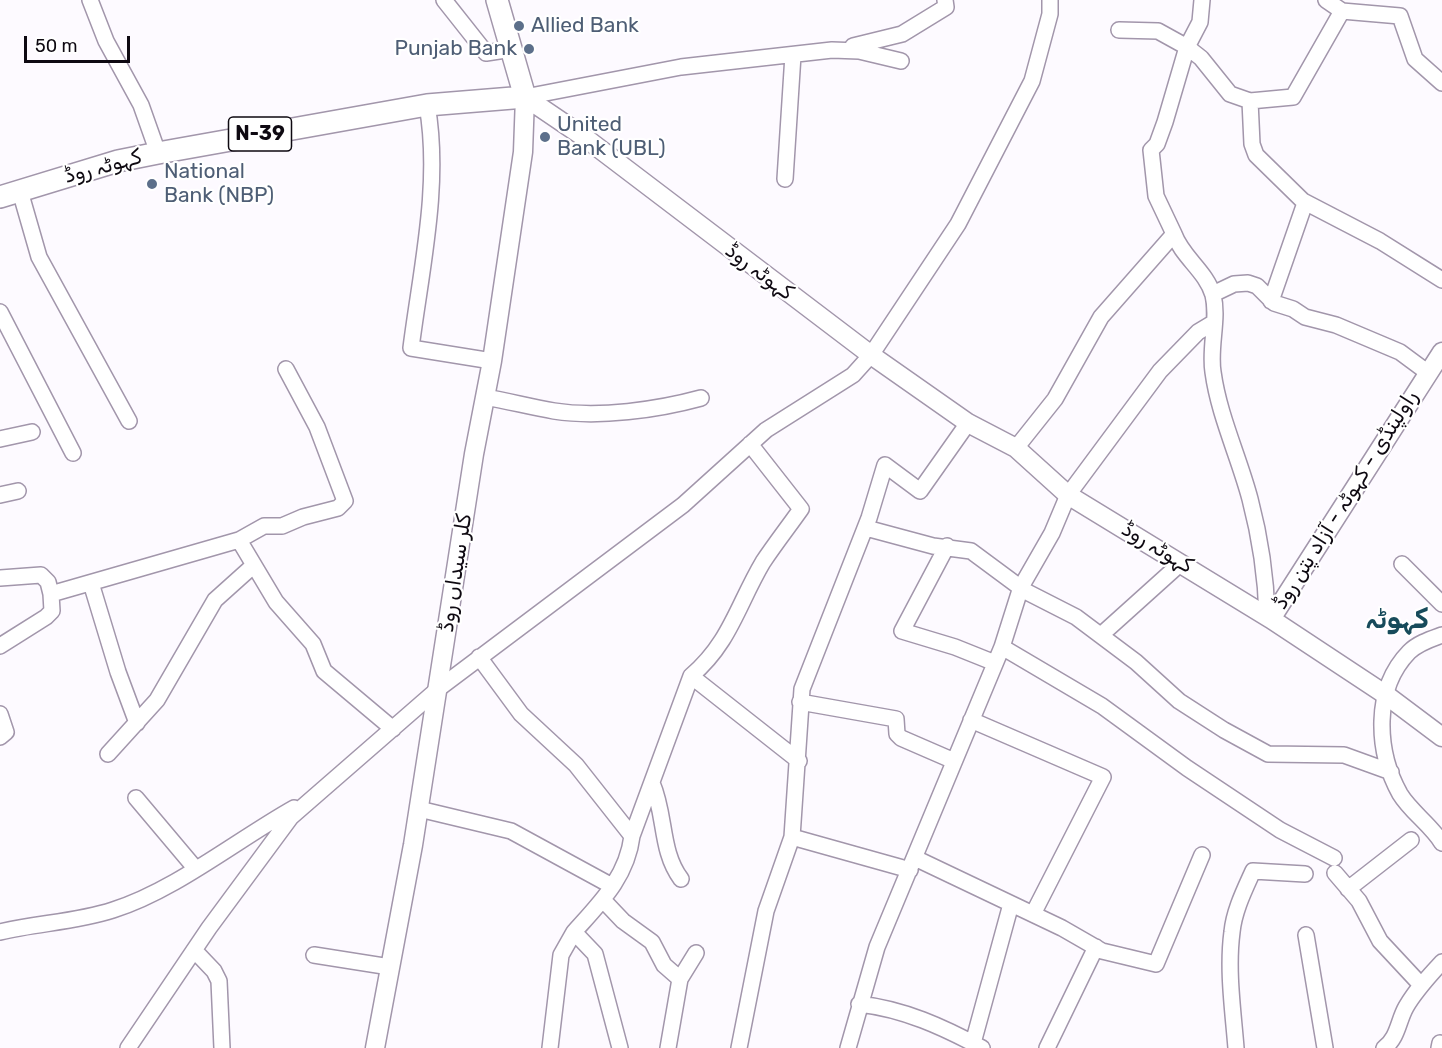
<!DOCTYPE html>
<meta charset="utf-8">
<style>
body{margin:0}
#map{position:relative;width:1442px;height:1048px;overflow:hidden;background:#fdfaff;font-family:Rubik,sans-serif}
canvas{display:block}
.scale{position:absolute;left:24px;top:36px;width:106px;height:27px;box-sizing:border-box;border:3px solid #0e0911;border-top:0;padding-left:8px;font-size:18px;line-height:21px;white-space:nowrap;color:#0e0911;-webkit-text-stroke:4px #fff;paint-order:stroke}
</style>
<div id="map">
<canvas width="1442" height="1048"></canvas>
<div class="scale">50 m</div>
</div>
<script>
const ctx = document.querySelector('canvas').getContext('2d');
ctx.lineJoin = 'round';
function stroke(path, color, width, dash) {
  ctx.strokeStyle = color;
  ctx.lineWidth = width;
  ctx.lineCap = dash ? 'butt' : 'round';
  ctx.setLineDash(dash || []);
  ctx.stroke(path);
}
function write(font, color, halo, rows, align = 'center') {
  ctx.font = font + ' Rubik,Vazirmatn,sans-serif';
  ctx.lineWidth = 4.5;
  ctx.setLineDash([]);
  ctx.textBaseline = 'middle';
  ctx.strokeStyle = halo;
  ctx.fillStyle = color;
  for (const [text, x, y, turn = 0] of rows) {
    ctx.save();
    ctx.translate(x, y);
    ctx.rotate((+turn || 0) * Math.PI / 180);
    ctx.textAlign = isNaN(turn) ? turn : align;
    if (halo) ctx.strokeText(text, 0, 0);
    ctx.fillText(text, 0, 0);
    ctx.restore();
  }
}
const minor = new Path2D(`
 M90,0L106,41L141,105L158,153
 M444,0L486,53L512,49
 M1326,0L1342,11
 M1119,30L1158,31L1187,47L1201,58L1230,94L1250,101L1293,97L1342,11L1400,16L1415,59L1442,83
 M853,46L902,34L946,7L945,0
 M525,97L681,67L832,50L859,51L901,61
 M1250,101L1252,144L1256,155L1303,201L1380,241L1442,280
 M427,105C441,184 421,269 411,348L492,361
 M785,179L793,55
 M20,191L39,257L129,421
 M1174,234L1156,196L1151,150L1157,144L1165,122L1187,47L1200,22L1202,0
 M1213,294L1234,284L1248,283L1257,286L1274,303L1293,309L1305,317L1336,325L1400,352L1427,372
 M1271,301L1305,203
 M0,312L73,453
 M485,397C508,401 531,407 554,411C599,418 657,410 701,398
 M0,439L32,432
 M1016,448L1055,399L1101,317L1174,234C1182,257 1206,271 1213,295C1219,319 1209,347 1213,372C1219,416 1239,457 1250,499C1260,537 1266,577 1267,616
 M0,495L18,491
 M866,528L933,546L971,551L1025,591L1076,617L1136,662L1179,701L1224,730L1268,754L1344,755L1391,772
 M239,540L264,526H282L303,517L338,508L345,501L317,427L286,369
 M947,546L902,631L955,647L995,663
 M1402,564L1442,604
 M0,578L41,575L48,582L51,594L239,540L276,602L313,644L324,671L393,729
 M91,583L118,672L137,723
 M1101,635L1181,563
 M1442,635C1431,639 1418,643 1409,652C1373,689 1376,751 1400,794C1411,812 1431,825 1442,843
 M0,646L46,617L52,611L51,594
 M1002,647L1102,706L1187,768L1280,830L1334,858
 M479,657L521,714L576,765L632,836C627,877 600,903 574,932L595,954L620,1048
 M691,676L799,761
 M800,702L896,719L897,734L901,738L954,761
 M0,714L6,732L0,737
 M971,720L1103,777L1033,914
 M108,754L157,700L215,600L254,565
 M652,783C666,815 660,851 681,879
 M136,798L195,868
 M419,809L511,831L612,886
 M632,836L691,676C730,643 738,604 763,562C775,544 789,526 801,509L750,444
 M792,837L910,870
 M915,858L1062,928L1102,951L1156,964L1202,855
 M1335,873L1359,901L1380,941L1421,985
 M1348,889L1411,840
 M604,901L623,921L652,942L664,965L680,979
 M0,932C37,923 77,922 113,910C174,891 237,840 294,808
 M1306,935L1325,1048
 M194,950L214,971L219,981L222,1048
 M314,955L390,967
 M859,1004C904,1009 943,1027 982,1048
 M973,1043L1011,904
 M128,1048L209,928L291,817L438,689L683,505L766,430L853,375L871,355L958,224L1032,81L1050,14V0
 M550,1048L561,955L574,932
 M668,1048L680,979L696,953
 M739,1048L766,911L792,837L802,689L869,518L885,465L920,491L968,423
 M848,1048L877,947L1002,647L1021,587L1052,533L1068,495L1160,371L1198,332L1213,323
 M1047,1048L1096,947
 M1236,1048C1233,1010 1227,970 1232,932C1234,911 1244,891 1253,871L1305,874
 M1384,1048C1398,1038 1398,1021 1406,1007C1416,990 1429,976 1442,962
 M1439,1048L1440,1043`);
const major = new Path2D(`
 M525,97L584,137L871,355L968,423L1016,448L1068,495L1271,619L1386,695L1442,737
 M1271,619L1442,352
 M375,1048L413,845L474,454L492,361L523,152L525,97`);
const highway = new Path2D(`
 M0,197L118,161L158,153L427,105L525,97L497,0`);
const markers = [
 [519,26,6,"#5c6f8a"],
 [529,49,6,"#5c6f8a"],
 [545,137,6,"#5c6f8a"],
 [152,184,6,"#5c6f8a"]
];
const shields = [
 [260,134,63]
];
const shieldNames = [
 ["N-39",260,134]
];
const serviceNames = [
 ["Allied Bank",531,26],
 ["Punjab Bank",517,49,"right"],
 ["United",557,125],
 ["Bank (UBL)",557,149],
 ["National",164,172],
 ["Bank (NBP)",164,196]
];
const streetNames = [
 ["کہوٹہ روڈ",103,167,-15],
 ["کہوٹہ روڈ",759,272,37],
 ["راولپنڈی - کہوٹہ - آزاد پتن روڈ",1346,500,-58],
 ["کہوٹہ روڈ",1157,548,31],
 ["کلر سیداں روڈ",456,573,-81]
];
const districtNames = [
 ["کہوٹہ",1397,620]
];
stroke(minor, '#a296ab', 18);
stroke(major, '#a296ab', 21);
stroke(highway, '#a296ab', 24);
stroke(minor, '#fff', 15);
stroke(major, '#fff', 18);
stroke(highway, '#fff', 21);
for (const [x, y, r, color] of markers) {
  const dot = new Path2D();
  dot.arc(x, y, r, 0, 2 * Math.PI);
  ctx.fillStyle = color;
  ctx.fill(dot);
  stroke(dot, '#fff', 2);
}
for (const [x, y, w] of shields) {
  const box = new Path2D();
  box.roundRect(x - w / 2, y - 17, w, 34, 4.5);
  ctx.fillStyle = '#fff';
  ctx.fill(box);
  stroke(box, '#0e0911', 1.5);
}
write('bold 20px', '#0e0911', null, shieldNames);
write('21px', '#4e5e75', '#fff', serviceNames, 'left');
write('21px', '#0e0911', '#fff', streetNames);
write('bold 27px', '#174b5b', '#fff', districtNames);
</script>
